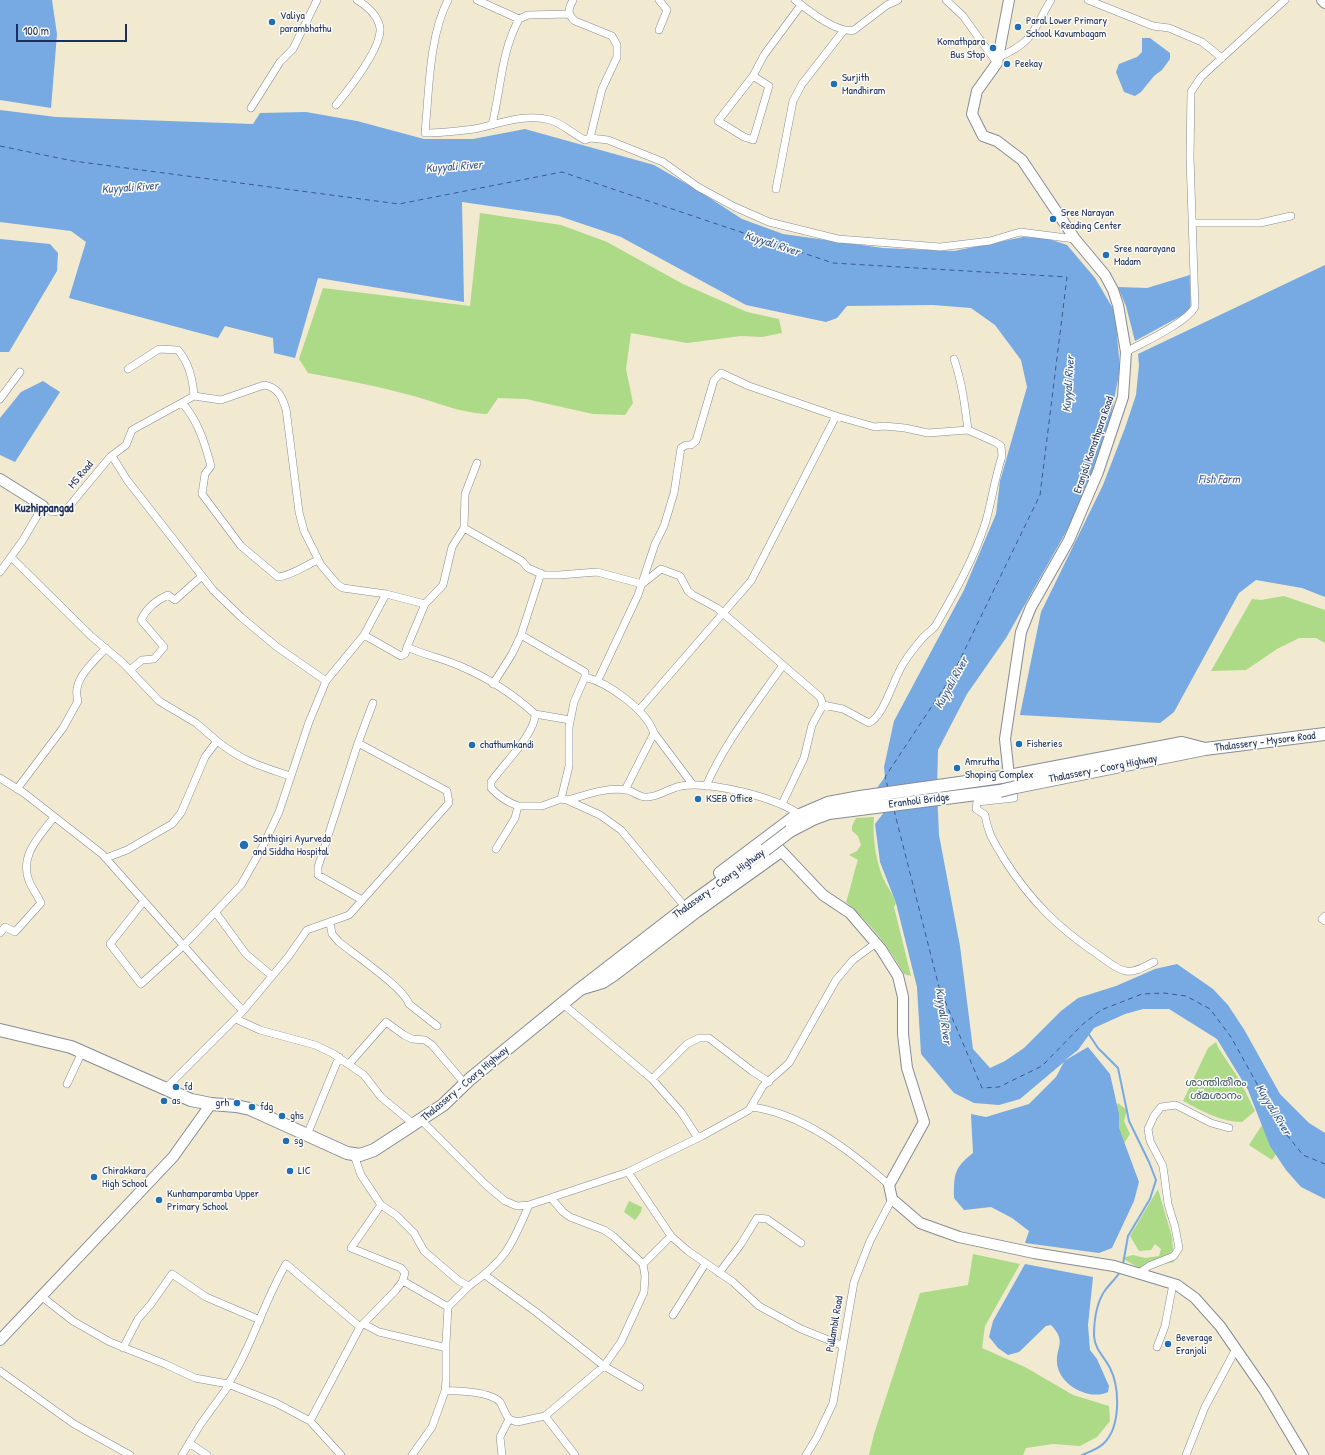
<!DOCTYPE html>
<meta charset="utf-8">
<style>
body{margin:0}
#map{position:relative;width:1325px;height:1455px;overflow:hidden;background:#f1e9d0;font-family:"Patrick Hand",sans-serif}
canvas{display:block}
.scale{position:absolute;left:16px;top:24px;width:111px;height:18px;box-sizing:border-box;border:2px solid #1b2f5e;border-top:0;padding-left:5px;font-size:12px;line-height:14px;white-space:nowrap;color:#1b2f5e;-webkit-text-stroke:3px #fdfcf7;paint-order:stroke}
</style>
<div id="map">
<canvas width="1325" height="1455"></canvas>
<div class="scale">100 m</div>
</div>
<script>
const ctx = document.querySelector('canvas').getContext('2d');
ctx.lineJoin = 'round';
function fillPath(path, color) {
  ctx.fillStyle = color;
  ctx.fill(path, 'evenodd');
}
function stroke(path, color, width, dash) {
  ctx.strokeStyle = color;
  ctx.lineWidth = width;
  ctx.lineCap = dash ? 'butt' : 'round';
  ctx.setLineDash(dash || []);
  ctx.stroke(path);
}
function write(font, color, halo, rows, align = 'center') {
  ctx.font = font + ' "Patrick Hand","Noto Sans Malayalam",sans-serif';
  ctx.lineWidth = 3;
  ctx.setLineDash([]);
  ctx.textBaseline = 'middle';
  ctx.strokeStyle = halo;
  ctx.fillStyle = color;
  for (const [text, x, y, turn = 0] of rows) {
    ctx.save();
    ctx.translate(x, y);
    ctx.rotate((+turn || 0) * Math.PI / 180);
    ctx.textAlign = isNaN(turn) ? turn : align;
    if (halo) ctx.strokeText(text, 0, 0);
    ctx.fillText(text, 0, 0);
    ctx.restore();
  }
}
const green = new Path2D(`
 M480,213L561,225L607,242L683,284L747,312L779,319L782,333L762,337L741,336L687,343L631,333L626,369L633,403L625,415L593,414L526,399L498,398L487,414C460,413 436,402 410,395C376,386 342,379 308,373L299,359L323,288L470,306Z
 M1284,596L1325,610V643L1316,638H1299L1277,649L1246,670L1211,671L1252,599L1261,600Z
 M874,817C872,837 876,866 886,884C890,890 893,896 896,903L894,907L911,976L904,974C889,946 870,923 846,902C851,888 853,874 858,860L849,855L857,851L861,845L858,836L852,831V826L856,818Z
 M1216,1042L1219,1049L1239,1079L1255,1111L1242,1122C1221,1122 1202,1111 1183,1101L1208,1048Z
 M1118,1103L1127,1110L1124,1121L1130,1134L1118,1153L1109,1118Z
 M1262,1125L1276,1154L1272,1160L1249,1145Z
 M1158,1189L1172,1237L1174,1262L1141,1269L1122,1258L1133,1255L1145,1258L1159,1256L1161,1249L1155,1244L1151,1250L1139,1251L1130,1236Z
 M629,1201L642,1207L641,1212L635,1220L624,1212Z
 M973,1254L1020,1264L985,1326L982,1348L1025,1367L1073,1395L1109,1406L1110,1421L1097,1437L1080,1446L1053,1444L1026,1448L1023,1455H869L874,1434L920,1293L968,1285Z`);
const water = new Path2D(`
 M0,0H52L57,34L51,108L0,100Z
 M1142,38H1150L1170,53V59L1162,70L1154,76L1141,92L1135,96L1124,92L1116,72L1119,64L1137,57L1142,52Z
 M0,110L56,117L253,124L260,113L306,112L357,121L424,139H473L525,129L654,165L699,191L742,219L783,234L883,248L954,251L1023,237L1046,238L1067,245L1095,278L1115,312L1120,369L1108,431L1080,507L1006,638L967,694L938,750L937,791L939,835L960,946L973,1049L990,1068L1005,1061L1024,1048L1061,1011L1078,998L1116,986L1155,969L1177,964L1213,989L1228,1005L1245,1031L1280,1094L1309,1123L1325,1133V1199L1301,1187L1286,1170L1270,1146L1248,1090L1217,1039L1169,1009H1143L1125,1014L1094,1028L1078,1050L1064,1061L1088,1047L1110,1074L1119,1114V1128L1139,1182L1134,1201L1112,1248L1099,1253L1025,1243L1029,1231L1012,1218L991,1207L964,1210L954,1198C954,1174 954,1168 973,1153L971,1114L986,1117L1029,1104L1056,1077L1064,1062L1020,1099L999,1105L974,1103L954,1093L921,1054L917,987L896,903L880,862L875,824L885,811L877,788L885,777L884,767L894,721L964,590L996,514L1000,481L1027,387L1021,360L995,325L971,308L933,305L847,306L837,318L826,322L746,305L621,237L559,216L462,202L464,302L318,278L295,358L274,353L273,338L225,326L218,338L69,298L86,242L71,231L0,222Z
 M0,239L50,244L58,253L57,271L9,352H0Z
 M1325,265V597L1302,588L1256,580L1239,593L1174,712L1160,723L1020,715L1041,612L1103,485L1125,428L1136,395L1139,365L1138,354Z
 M1190,275C1189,287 1192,298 1190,311L1135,341L1126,306L1118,287L1147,288Z
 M43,381L60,392L15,462L0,455V418L21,392Z
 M1025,1264L1093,1277L1088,1325L1090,1350L1097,1359L1109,1386L1108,1392C1089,1401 1059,1385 1057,1363C1056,1346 1067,1342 1051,1325L1046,1326L1019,1352L1008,1355L998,1348L989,1337L993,1321Z`);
const stream = new Path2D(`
 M1088,1033L1098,1048L1118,1068L1129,1121L1149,1162L1156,1180L1150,1199L1128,1236L1123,1264
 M1082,1455C1089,1452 1098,1449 1103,1444C1121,1428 1120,1388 1110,1368C1104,1356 1095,1350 1094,1336C1094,1320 1097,1301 1106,1289C1111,1283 1116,1278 1120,1272`);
const ferry = new Path2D(`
 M0,146L73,161L399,204L562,172L833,263L1067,277L1040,495L952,676L885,777L888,788
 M894,810L939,987L982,1088L999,1087L1042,1066L1083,1024L1101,1010L1142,994L1164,993L1186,996L1210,1009L1231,1037L1282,1129L1303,1155L1325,1164`);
const street = new Path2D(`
 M448,0C429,36 429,92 425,133C442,133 458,131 474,129C499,124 524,113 550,120C564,124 572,134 585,140L590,138L608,140L663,162L698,187L735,207L769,222L838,239L940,247L990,241L1020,232L1075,239
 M477,0L519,19
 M573,0C568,9 567,14 575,21L612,36L617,45V57L602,89L590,138
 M795,0C808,10 837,34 854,30L887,5L898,0
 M946,0L963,16L997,63
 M1088,0L1153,26L1169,28L1202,42L1222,58
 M659,30L667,10L659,0
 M999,57C1035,41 1032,31 1051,0
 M753,76L769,86L753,140L744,137L718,121L753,76L764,55L801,5
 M336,105C349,89 382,48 380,28C378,16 367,6 357,0
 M251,108L280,62L293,49L317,0
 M492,125C501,89 501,52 519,19L528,15L569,14
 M776,189L793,101L802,84L844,30
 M1193,223H1260L1291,216
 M1126,352C1144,342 1186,323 1195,307L1190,157L1191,92L1201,77L1285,0
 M954,359C962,382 965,406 968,430
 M194,396L221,400L264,385C278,387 282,397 286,409L299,512L304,531L321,565L337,584L343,588L386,594L425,604
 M0,399L20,372
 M182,403C198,420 205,444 211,466L205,474L202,494L241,546L278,577C291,576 306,565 318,560
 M112,456L127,480L213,590L241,617L277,647L326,681
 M464,528L465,494L477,463
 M11,557L91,636L123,663L159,701L196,723L217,741L205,757L181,813L172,824L127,850L106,858
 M0,572L23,540L43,506L52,512L66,510L110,457L126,445L132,430L194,396C193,380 189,363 178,350L159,349L128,369
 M541,573L521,635L585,672V677L574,702L569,727V766L561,799
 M364,635L401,656L405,654L407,647C424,655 442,658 460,666C486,677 514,695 535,714C536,733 502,766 491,782V788C499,797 507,802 518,806
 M407,647L425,604L443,585L452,547L464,528L522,561L528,568L544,575H559L597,572L642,584L661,569L680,576L688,591L693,595L717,608L820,697L823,705L812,725L804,758L782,804
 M130,670L142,660L154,659L164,647L141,620C146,609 157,600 168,595L175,600L202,576
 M585,677C609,683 646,710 654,733L693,785
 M598,680L638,595L655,544L664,526L674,493L681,448L686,445H691L696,441L714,380L721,373L749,386L836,416L875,427L884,426L905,428L928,433L968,430L995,442L1001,446L1002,456C995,478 992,499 986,521C975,557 955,592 936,625C932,631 925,634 921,640C915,647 908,656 903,664C893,680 884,716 869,723L843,709L823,705
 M493,684L512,654L521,635
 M639,710L751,581L836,416
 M535,714L570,720
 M217,741C242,761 260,766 290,776
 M358,743L318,867V875L362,900
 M0,778L24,793L102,854L215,981L243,1011L164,1090
 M706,786C725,742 756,704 783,665
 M1012,786L1014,798L977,802L976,809L985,815C988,835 995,843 1004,859C1030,900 1057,927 1097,954C1106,960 1115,969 1126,971C1135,973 1145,966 1154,962
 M17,789L63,728L78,701C71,680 93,663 106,648
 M625,790L654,733
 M567,800L600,815L621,830L681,902
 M496,849L515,818L518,806H542L561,799L567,800C587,795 605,787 627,790C633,791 640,798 647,797C659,797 669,788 681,786C711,781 774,797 799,814
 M144,901L110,944L141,984L183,946L241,885L263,846L279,812L309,722L326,681L364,635L386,594
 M216,913L246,954L272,976
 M1325,916L1322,919L1325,921
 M330,923L332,934L339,942C355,955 404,988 409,1004L437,1026
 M0,933L5,927L15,932L41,903C37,895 32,888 29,881C19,855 40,836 54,817
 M563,1004L652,1079L681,1112L698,1138
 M243,1011L288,957L307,930L349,915L449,803L447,791L358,743L373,703
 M236,1019L260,1030L315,1045L332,1053L364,1075L381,1097L415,1125
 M349,1064L386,1022L404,1035L412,1039L425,1040L432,1045L465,1084
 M652,1079L687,1044L699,1038H709L752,1071L769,1082
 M67,1084L82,1052
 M751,1107C802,1113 852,1152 889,1185
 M422,1121L486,1185L505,1201L517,1206L529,1205
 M307,1135L339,1057
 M628,1172L671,1236L688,1251L733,1282L759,1306L801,1329L841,1345
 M381,1205L396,1215L414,1233L424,1251L459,1281L469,1286C506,1260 512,1245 529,1205L628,1172L702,1136L749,1110L763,1086L789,1063L836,980L853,960L876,943
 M643,1264L671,1236
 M719,1273L741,1244L757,1218L767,1219L801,1243
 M1139,1273L1149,1266L1174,1256L1179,1248L1175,1227L1168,1204L1163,1166L1150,1141L1148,1129L1154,1116L1161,1107L1176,1105L1211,1123L1229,1128
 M485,1275L536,1312L604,1366L640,1387
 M403,1281L448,1307
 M41,1296L73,1321L110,1342L165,1364L195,1378L228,1384L276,1403L310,1421L341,1455
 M673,1315L705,1264
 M364,1324L379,1332L443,1347L446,1343L448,1307L469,1286
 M1157,1347L1165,1326L1173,1284
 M123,1348L138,1319L151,1304L172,1274L206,1297L260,1320
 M0,1371L74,1424L130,1455
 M228,1384C252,1347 263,1303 286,1264L360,1327
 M445,1391L446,1381V1343
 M545,1416L575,1455
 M310,1421L360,1327L396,1290L402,1282L405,1273L401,1268L351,1248L381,1205L361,1175L354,1155
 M189,1443L207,1455
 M182,1455L200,1425L229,1385
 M412,1455L432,1427L445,1391C457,1390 491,1392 500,1402C503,1407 505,1414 509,1419L517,1422L545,1416L604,1366L621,1342L644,1292L645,1276L643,1264L613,1236L604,1230L570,1217L563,1212L552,1199
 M502,1455L500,1437L509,1419
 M806,1455L817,1437L833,1403L854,1282L870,1241L892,1199
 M1186,1455L1205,1407L1236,1349`);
const secondary = new Path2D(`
 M1009,0L997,63L977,91L972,114L983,136L997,141L1022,160L1075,239L1105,275L1113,290L1118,305L1126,352L1123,397L1098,472L1069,540L1031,607L1021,632L1005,739L1009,776
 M1322,0L1325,3
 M0,479L43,506
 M770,839L823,895L850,913L881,949L898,976L903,997V1034L907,1068L924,1122L889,1185L892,1199L920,1223L959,1237L1034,1253L1114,1266L1177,1285L1195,1298L1220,1326L1265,1391L1303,1455
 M583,989L603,983L615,975L697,912L781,852
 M0,1340L173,1157L211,1104`);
const primary = new Path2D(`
 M1016,787L1205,749L1325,734
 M790,831L813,819L829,813L1000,791
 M720,873L793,818L828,803L860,797L1009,776L1182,743L1205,749
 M0,1030L71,1047L191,1100L211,1104L236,1106L250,1109L347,1153L360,1155L374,1150L443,1105L470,1079L579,990L694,901L765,850`);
const primaryBridge = new Path2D(`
 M1000,791L1016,787
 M765,850L790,831`);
const markers = [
 [272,22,4,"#1f6fb2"],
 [1018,27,4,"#1f6fb2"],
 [993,48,4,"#1f6fb2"],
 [1007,64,4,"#1f6fb2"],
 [834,84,4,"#1f6fb2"],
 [1053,219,4,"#1f6fb2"],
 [1106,255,4,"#1f6fb2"],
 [1019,744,4,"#1f6fb2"],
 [472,745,4,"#1f6fb2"],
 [957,768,4,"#1f6fb2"],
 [698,799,4,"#1f6fb2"],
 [244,845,5,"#1f6fb2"],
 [176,1087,4,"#1f6fb2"],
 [164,1101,4,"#1f6fb2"],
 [237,1103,4,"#1f6fb2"],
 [252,1107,4,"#1f6fb2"],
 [282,1116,4,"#1f6fb2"],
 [286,1141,4,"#1f6fb2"],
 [290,1171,4,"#1f6fb2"],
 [94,1177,4,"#1f6fb2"],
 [159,1200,4,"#1f6fb2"],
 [1168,1344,4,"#1f6fb2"]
];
const poiNames = [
 ["Valiya",280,16],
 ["parambhathu",280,29],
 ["Paral Lower Primary",1026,21],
 ["School Kavumbagam",1026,34],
 ["Komathpara",985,42,"right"],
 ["Bus Stop",985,55,"right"],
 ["Peekay",1015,64],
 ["Surjith",842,78],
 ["Mandhiram",842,91],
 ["Sree Narayan",1061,213],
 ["Reading Center",1061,226],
 ["Sree naarayana",1114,249],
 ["Madam",1114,262],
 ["Fisheries",1027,744],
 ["chathumkandi",480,745],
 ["Amrutha",965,762],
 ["Shoping Complex",965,775],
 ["KSEB Office",706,799],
 ["Santhigiri Ayurveda",253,839],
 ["and Siddha Hospital",253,852],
 ["fd",184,1087],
 ["as",172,1101],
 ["grh",229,1103,"right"],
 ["fdg",260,1107],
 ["ghs",290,1116],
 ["sg",294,1141],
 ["Chirakkara",102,1171],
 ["High School",102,1184],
 ["LIC",298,1171],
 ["Kunhamparamba Upper",167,1194],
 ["Primary School",167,1207],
 ["Beverage",1176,1338],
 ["Eranjoli",1176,1351]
];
const streetNames = [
 ["Eranjoli Komathpara Road",1094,445,-71],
 ["MS Road",81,475,-50],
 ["Thalassery - Mysore Road",1265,742,-7],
 ["Thalassery - Coorg Highway",1103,769,-11],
 ["Eranholi Bridge",919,801,-7],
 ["Thalassery - Coorg Highway",719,884,-36],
 ["Thalassery - Coorg Highway",465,1084,-40],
 ["Pullambil Road",835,1324,-80]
];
const parkNames = [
 ["ശാന്തിതീരം",1216,1083],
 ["ശ്മശാനം",1216,1096]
];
const waterNames = [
 ["Kuyyali River",454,167,-4],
 ["Kuyyali River",130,188,-4],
 ["Kuyyali River",772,244,18],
 ["Kuyyali River",1069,384,-86],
 ["Fish Farm",1219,480],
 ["Kuyyali River",952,683,-61],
 ["Kuyyali River",943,1016,82],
 ["Kuyyali River",1273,1110,59]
];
const neighbourhoodNames = [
 ["Kuzhippangad",44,509]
];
fillPath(green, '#acda87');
fillPath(water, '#77a9e2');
stroke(stream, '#77a9e2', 2);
stroke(ferry, '#3b5a8c', 1, [5, 4]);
stroke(street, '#868c97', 8);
stroke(secondary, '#868c97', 12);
stroke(primary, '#868c97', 14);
stroke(street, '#fff', 7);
stroke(secondary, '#fff', 10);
stroke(primary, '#fff', 12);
stroke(primaryBridge, '#868c97', 14, []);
stroke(primaryBridge, '#fff', 12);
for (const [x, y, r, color] of markers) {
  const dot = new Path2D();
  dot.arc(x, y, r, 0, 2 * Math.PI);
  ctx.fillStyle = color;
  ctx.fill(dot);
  stroke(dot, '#fdfcf7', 1.5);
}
write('11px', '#1b2f5e', '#fdfcf7', poiNames, 'left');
write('11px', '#1b2f5e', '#fdfcf7', streetNames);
write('11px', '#3f5a68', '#fdfcf7', parkNames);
write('italic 12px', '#3b5a8c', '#fdfcf7', waterNames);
write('bold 12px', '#1b2f5e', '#fdfcf7', neighbourhoodNames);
</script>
